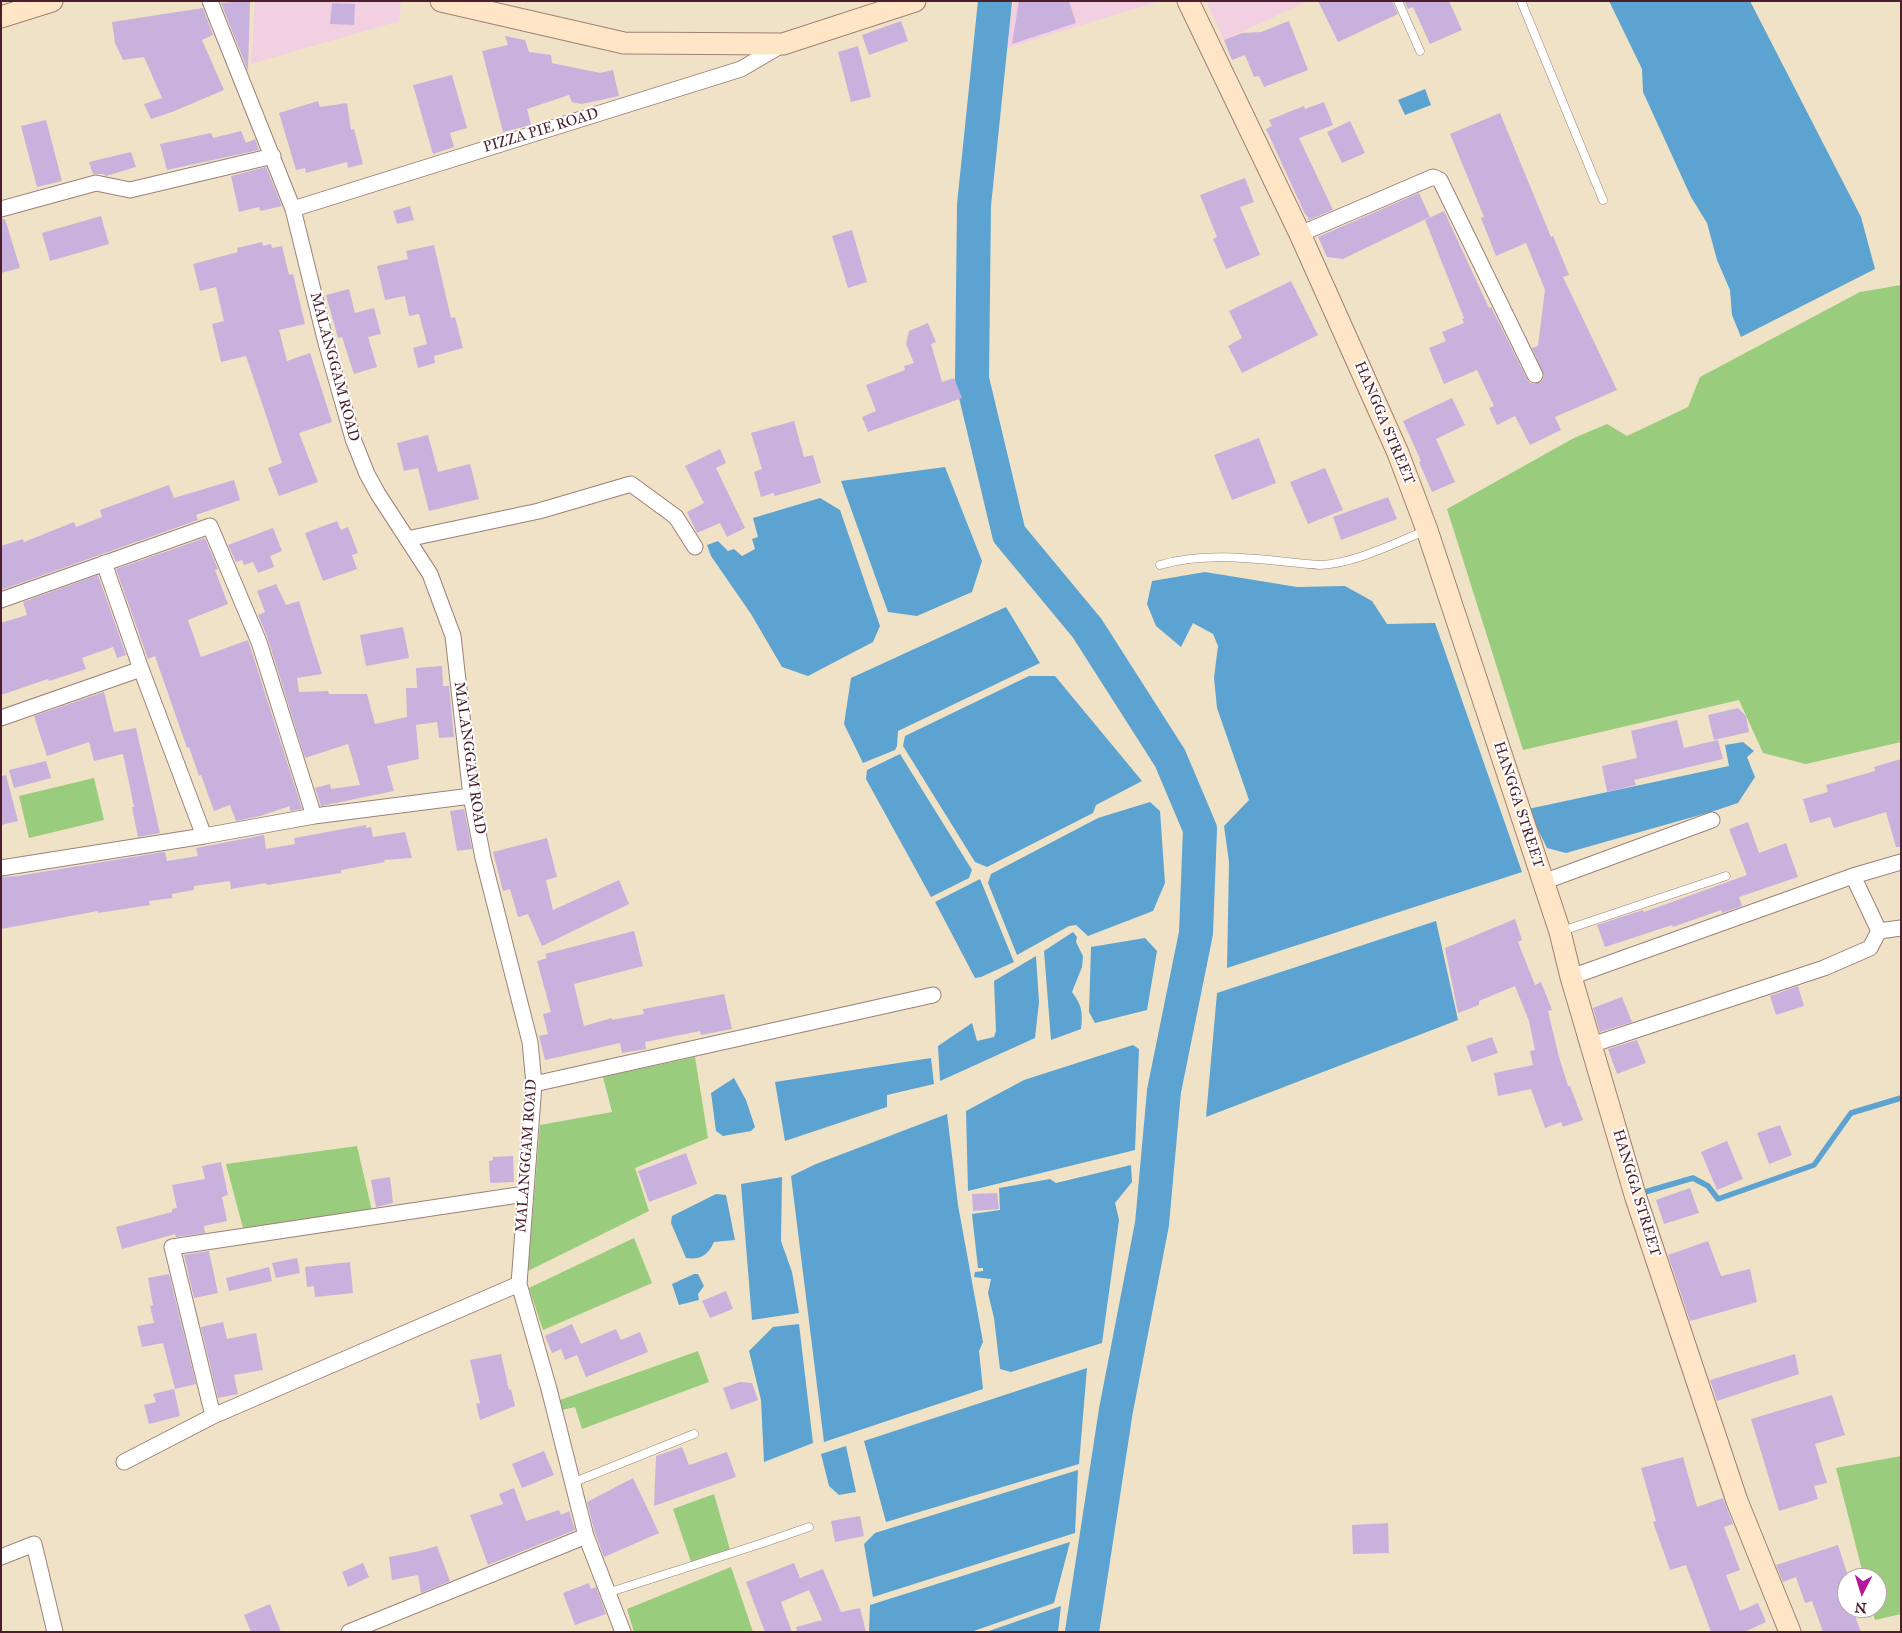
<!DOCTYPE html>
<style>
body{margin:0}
#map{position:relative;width:1902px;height:1633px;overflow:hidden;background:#f0e2c6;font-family:"IM FELL Great Primer",serif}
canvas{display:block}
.frame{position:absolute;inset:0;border:2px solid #4a1f2b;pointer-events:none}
.north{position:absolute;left:1837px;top:1568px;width:50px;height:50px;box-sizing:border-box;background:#fff;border:1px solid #b7a5aa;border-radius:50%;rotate:185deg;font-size:14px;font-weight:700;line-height:20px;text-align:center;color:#4a1f2b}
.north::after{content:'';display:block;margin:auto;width:18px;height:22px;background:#b5179e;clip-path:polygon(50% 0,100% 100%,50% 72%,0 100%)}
</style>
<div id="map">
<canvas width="1902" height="1633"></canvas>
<div class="frame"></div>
<div class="north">N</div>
</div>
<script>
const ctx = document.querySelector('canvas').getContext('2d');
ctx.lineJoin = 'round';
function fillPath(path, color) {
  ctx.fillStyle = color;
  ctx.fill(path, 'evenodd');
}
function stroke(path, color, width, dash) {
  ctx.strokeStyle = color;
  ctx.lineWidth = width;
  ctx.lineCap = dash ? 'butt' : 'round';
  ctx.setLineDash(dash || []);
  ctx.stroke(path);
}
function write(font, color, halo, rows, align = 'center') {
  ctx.font = font + ' "IM FELL Great Primer",serif';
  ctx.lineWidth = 4;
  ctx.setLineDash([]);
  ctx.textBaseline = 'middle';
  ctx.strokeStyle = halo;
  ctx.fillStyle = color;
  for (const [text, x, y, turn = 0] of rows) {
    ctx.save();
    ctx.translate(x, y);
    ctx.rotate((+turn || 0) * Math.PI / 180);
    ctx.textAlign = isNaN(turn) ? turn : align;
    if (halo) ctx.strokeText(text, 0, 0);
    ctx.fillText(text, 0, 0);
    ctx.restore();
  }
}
const built = new Path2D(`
 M255,1H401L399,21L251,64Z
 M1014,1H1160L1004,49Z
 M1206,1H1308L1224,40Z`);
const green = new Path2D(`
 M1901,285V742L1806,764L1763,753L1739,700L1523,750L1447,509L1574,438L1607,424L1627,436L1688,407L1700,377L1860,292Z
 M94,778L104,820L29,838L19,796Z
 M695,1057L708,1138L635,1168L649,1211L528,1271L540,1125L612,1112L603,1077Z
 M357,1146L372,1211L243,1228L226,1164Z
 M634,1238L652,1283L543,1330L529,1288Z
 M698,1351L709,1382L582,1429L575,1407L562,1410L560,1400Z
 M1901,1456V1614L1875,1620L1872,1608H1877V1578H1864L1836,1468Z
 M714,1494L731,1553L692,1565L673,1509Z
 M731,1567L753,1632H634L627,1609Z`);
const water = new Path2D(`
 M1609,1H1750L1861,217L1875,269L1741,337L1732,315L1730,290L1717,260L1707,223L1691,197L1643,92L1642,69Z
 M1425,89L1431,105L1405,115L1398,100Z
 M945,467L982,561L972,592L917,616L888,612L841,481Z
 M820,498L840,510L880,626L873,642L808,676L782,667L751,614L711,556L707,545L718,541L728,551L734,549L742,556L755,549L752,539L758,537L753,518Z
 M1205,572L1297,587L1345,586L1372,601L1387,624L1435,623L1522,872L1227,968L1229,862L1224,826L1249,800L1217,708L1214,678L1218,646L1213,634L1193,623L1181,647L1156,626L1147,604L1152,581Z
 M1006,607L1040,663L898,731L897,746L895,750L863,763L844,724L851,678Z
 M1029,676H1055L1142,781L1096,805L1093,813L987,867L975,862L903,746L905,736Z
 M1743,742L1754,751L1747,757L1755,777L1738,803L1714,811L1566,853L1547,848L1528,809L1729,766L1725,745Z
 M900,754L972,870L969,878L931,897L866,779L867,770Z
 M1150,802L1160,811L1165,883L1153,911L1088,936L1076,925L1069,926L1017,955L988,883L991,874L1098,818Z
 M980,879L1014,962L981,977L975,978L935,902Z
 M1436,921L1458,1020L1206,1117L1217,993Z
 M1073,932L1077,937L1076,942L1083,956L1082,967L1072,992C1082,1005 1083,1013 1081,1029L1051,1040L1044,951Z
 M1145,938L1157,951L1147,1010L1095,1023L1089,1012L1091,947Z
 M1036,956L1039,1002L1035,1038L940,1081L938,1046L972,1023L977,1041L994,1037L996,1031L994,981Z
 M1133,1045L1139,1049L1135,1150L968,1191L966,1111L1024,1080Z
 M931,1058L934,1084L887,1095V1107L785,1141L775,1082Z
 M734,1078L746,1100L755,1127L751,1131L723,1136L716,1131L711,1093Z
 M947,1114L958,1205L983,1342L979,1351L983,1389L824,1442L791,1176L816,1164Z
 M1131,1165L1132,1182L1115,1203L1119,1220L1102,1343L1011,1372L1000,1369L994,1318L988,1293L991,1279L974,1277L975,1272L983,1271V1268H978L972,1214L1000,1210L999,1188L1050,1179L1056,1183Z
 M782,1177L781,1241L792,1272L799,1313L752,1320L741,1184Z
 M716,1194L726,1195L735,1240L714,1242C708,1255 701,1260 686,1258L671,1223L672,1216Z
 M694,1274H698L704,1286L698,1294L699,1300L679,1305L672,1284Z
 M799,1324L813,1443L764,1462L761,1400L749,1351L773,1327Z
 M1087,1368L1079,1464L886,1522L864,1441Z
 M846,1446L856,1492L839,1495L829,1486L821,1454Z
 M1078,1470L1075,1533L873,1597L864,1544L875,1533Z
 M1070,1542L1054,1603L971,1632H869L870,1605Z
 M1061,1606L1058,1632H986Z`);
const stream = new Path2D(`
 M1638,1194L1693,1178L1708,1186L1718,1199L1814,1165L1851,1113L1901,1098`);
const river = new Path2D(`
 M995,1L974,205L972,379L1009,534L1087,628L1170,758L1200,829L1196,933L1164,1091L1152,1224L1116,1410L1082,1632`);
const building = new Path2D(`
 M250,1L248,71L221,3Z
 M1019,1H1069L1076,23L1012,44Z
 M1318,1H1392L1398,14L1338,42Z
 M1404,1H1449L1462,30L1430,44L1413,7L1408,9Z
 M332,3L355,4L354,25L330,24Z
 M203,8L213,35L202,40L224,90L172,112L151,119L144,104L162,98L144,57L123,60L115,43L112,22Z
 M901,21L908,41L869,55L862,35Z
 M1289,21L1308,70L1264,87L1259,76L1254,77L1245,55L1232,60L1224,40L1242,33L1261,32Z
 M505,36L525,40L529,52L551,55L552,63L600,73L613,70L619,96L582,104L572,102L569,95L527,109L531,125L503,132L482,51L508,45Z
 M858,46L871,97L851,102L838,52Z
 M452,75L467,128L450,133L454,147L433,154L413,85Z
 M318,101L320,107L347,103L351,130L354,129L363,164L348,168L347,162L306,173L305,168L296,170L279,113Z
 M1324,102L1333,125L1299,138L1333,210L1309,220L1306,214H1305L1266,129L1272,126L1269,120L1304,106L1305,109Z
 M1500,113L1551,237L1553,236L1569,275L1563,277L1617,390L1555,417L1561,430L1530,445L1515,416L1497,425L1489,408L1494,406L1477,370L1444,384L1429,348L1446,341L1442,332L1464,323L1462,319L1464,318L1425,220L1444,211L1489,308L1491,307L1527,379L1530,383L1535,384L1542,381L1544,376L1532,348L1538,346L1545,290L1526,243L1496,256L1481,218L1484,217L1450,134Z
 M46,120L62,181L37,187L21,126Z
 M1350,121L1365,153L1342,163L1327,132Z
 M241,131L246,143L255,139L259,150L167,170L160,144L211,133L213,138Z
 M131,152L136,167L106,176L103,174H93L89,162Z
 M266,167L282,206L260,211L259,207L239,212L231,176Z
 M1245,178L1254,202L1240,207L1260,255L1226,269L1213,239L1217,237L1200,195Z
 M1419,193L1430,217L1343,259L1327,257L1318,237Z
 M410,206L414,220L397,224L393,211Z
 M101,216L109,244L50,261L42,233Z
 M1,219H5L20,268L1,273Z
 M852,230L867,282L848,288L832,236Z
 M262,242L263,246L271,244L272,248L282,246L289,275L293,274L305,324L279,330L287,361L310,353L332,422L299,433L318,482L279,496L268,468L282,463L246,356L221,362L212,324L224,321L216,287L200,291L193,264L238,252L237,248Z
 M434,245L451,318L455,317L463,348L434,356L435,363L418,368L413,348L427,344L419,314L409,316L405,296L385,300L377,266L408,259L406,251Z
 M1291,281L1318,335L1242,373L1228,346L1242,338L1229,311Z
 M349,289L355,313L374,308L381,334L368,337L377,367L354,374L342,337L338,338L326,295Z
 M928,323L936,342L931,344L942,382L954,378L962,398L868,432L862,417L876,411L866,385L905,370L904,366L914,363L906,344L909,331Z
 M1452,398L1465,425L1436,439L1455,482L1432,492L1419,462L1421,461L1403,421Z
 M794,421L804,457L813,455L821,483L775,496L773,493L761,497L754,472L762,469L751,433Z
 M428,435L438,472L470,464L479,499L429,511L418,468L404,471L397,443Z
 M1259,438L1276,483L1232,500L1214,455Z
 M720,449L726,463L716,468L745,528L727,537L720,523L697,533L687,512L704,503L685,466Z
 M1325,468L1343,510L1308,524L1290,482Z
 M234,480L240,500L196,515L198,520L1,590V546L23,539L24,542L74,522L76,527L102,517L100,510L169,485L174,498Z
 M1388,497L1397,519L1341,540L1333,517Z
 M337,521L341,530L348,527L358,553L352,555L357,569L323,581L305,533Z
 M273,528L282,551L270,556L274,567L258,573L253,562L244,565L242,560L236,562L228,545Z
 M205,538L218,569L215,570L228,604L188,620L201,657L248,640L302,809L290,811V806L260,816L236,821L230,805L214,811L201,775L199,776L189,747L187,748L155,656L148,659L116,569Z
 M98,575L126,655L117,658L113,647L82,658L86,669L49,681L48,679L1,695V623L27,615L23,602Z
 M276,584L286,605L299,601L322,674L297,678L299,692L328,691L329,694H367L375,724L407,717L406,688H417L416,668L442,666L443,686H449L454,737L439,738L437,722L416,725L419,759L387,766L394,791L321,806L315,788L330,784L331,789L360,785L348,744L305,758L268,639L258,615L265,612L257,591Z
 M403,627L409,658L366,666L360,635Z
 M104,692L114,732L136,728L160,833L138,837L132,807H134L123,754L94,761L89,742L47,756L34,716Z
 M1738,708L1746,716L1749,732L1714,740L1708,715Z
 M1677,720L1684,748L1718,740L1723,759L1634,780L1636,785L1607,792L1602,766L1637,758L1631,731Z
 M1901,759V847H1896L1886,812L1834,828L1830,817L1810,823L1803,799L1828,792L1826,785L1875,771L1874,767Z
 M46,761L51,778L14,788L9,770Z
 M6,775L18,821L1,825V776Z
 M464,809L472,849L457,851L450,811Z
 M1748,822L1759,853L1786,843L1798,877L1739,897L1742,906L1722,913L1721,910L1673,927L1672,925L1605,947L1597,925L1643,910L1644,912L1747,875L1729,829Z
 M366,825V828L371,827L373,837L405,832L412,858L384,860L385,862L341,870V873L267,885L266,883L231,889L230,881L194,886V890L172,894V898L149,901L150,905L98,913V911L1,929V877L18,876L163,852H165L167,861L198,856L196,848L264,835L266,849L295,844L294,838Z
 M547,838L557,877L546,880L553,910L619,880L629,904L542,946L528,914L518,917L510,889L503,891L493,852Z
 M1515,919L1522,940L1518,942L1535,985L1541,982L1552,1010L1548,1011L1559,1057L1568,1086H1570L1583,1120L1563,1127L1561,1122L1545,1128L1531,1089L1498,1096L1494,1073L1533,1065L1530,1051L1535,1050L1529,1021L1515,986L1479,1001V1005L1458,1013L1445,948Z
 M634,931L643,966L574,984L584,1026L612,1018V1020L644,1014L643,1009L724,994L732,1029L701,1035L700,1031L645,1042L646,1049L622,1053L620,1043L545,1060L539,1036L548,1034L543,1014L551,1012L537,961L547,958L545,954Z
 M1798,986L1804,1006L1776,1015L1770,996Z
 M1622,997L1632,1022L1600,1032L1593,1008Z
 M1492,1037L1498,1053L1472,1062L1466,1046Z
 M1637,1040L1646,1063L1617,1074L1608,1049Z
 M1780,1125L1792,1155L1769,1164L1757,1133Z
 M1727,1141L1743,1179L1717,1190L1701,1152Z
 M686,1153L697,1184L649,1202L638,1171Z
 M513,1156L514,1182L490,1183L489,1161L493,1160V1157Z
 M221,1162L228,1195L222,1197L227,1221L204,1226L205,1233L176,1237L175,1234L122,1249L116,1227L172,1212V1209L177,1208L172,1185L205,1179L202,1166Z
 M390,1177L393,1203L376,1207L371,1180Z
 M1690,1188L1699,1213L1664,1224L1656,1200Z
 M997,1193L999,1209L973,1211L972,1194Z
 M1708,1241L1721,1276L1750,1269L1757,1302L1690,1321L1668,1255Z
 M209,1251L218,1293L194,1298L184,1255Z
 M297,1258L300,1273L276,1278L272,1263Z
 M350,1262L353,1293L315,1297L314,1286L307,1287L305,1267Z
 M269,1267L272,1281L229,1291L226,1278Z
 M169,1274L196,1384L175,1389L163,1343L142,1347L137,1326L154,1323L150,1306L153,1305L148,1278Z
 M726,1291L733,1309L710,1318L702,1301Z
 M223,1322L227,1339L256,1333L263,1370L234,1375L238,1394L218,1398L201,1327Z
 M572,1324L581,1344L616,1329L621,1340L640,1332L648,1352L586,1377L577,1355L565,1360L561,1349L552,1353L545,1336Z
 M501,1354L509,1390L511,1389L515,1406L480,1420L476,1404L480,1403L470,1360Z
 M1795,1354L1799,1374L1717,1401L1710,1380Z
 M740,1382L752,1383L758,1400L731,1410L723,1388Z
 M174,1389L180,1416L149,1424L144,1405L156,1402L153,1394Z
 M1832,1395L1845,1435L1815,1444L1827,1483L1814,1486L1818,1499L1779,1511L1751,1419Z
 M682,1447L689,1465L727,1452L736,1477L654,1506L656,1456Z
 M544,1451L554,1475L522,1488L512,1464Z
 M1683,1457L1697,1507L1723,1498L1733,1524L1724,1527L1740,1570L1726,1575L1740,1611L1758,1603L1766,1622L1744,1632H1711L1686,1565L1670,1570L1653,1522L1656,1521L1641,1468Z
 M633,1478L659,1533L604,1557L595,1533L587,1502Z
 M514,1488L526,1521L559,1510L561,1515L569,1511L575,1530L488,1565L470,1515L503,1504L499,1494Z
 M860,1516L864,1536L835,1542L831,1521Z
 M1388,1523L1389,1553L1353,1554L1352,1525Z
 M1838,1545L1847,1573V1608H1852L1861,1632H1823L1812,1601L1805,1603L1796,1577L1783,1582L1776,1565Z
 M437,1546L450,1581L421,1593L418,1575L392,1580L389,1557L420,1551Z
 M363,1563L369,1577L348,1587L342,1572Z
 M794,1563L800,1578L823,1569L841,1612L860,1608L866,1632H797L796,1627L822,1620L809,1590L781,1602L792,1632H765L746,1582Z
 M589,1583L591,1589L596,1587L606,1614L575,1625L563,1593Z
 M270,1604L281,1632H251L244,1615Z`);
const lane = new Path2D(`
 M1398,1L1420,51
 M1521,1L1603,200
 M1160,565C1212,550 1267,561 1320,565C1356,563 1392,544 1425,531
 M1562,931L1726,876
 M572,1483L694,1434
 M607,1593L763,1543L809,1527`);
const street = new Path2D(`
 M210,1L293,209L326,343L353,439L367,474L378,494L430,574L453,636L471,796L483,858L530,1042L534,1084L519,1284L549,1389L586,1536L623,1632
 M1,209L96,183L130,190L273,156
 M293,209L741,69L782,45
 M1300,234L1433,177L1440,180L1535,375
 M407,539L539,511L631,484L676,517L695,547
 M104,563L141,669L204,836
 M1,600L210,526L259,642L314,816
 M1,718L141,669
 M1,868L204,836L314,816L471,796
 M1543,882L1712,820
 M1879,931L1901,928
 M1571,977L1853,876L1901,862
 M1591,1045L1824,968L1870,948L1879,931L1853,876
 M534,1084L933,995
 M213,1416L172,1247L525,1194
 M124,1462L213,1416L519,1284
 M1,1557L34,1544L55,1632
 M349,1632L586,1536`);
const secondary = new Path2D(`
 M441,1L624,43L783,44L915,1
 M1188,1L1300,234L1398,453L1427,530L1560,932L1571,977L1636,1198L1737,1501L1790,1632
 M1,17L52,1`);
const streetNames = [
 ["PIZZA PIE ROAD",541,131,-17],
 ["MALANGGAM ROAD",334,367,75],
 ["HANGGA STREET",1384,423,67],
 ["MALANGGAM ROAD",469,758,82],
 ["HANGGA STREET",1518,805,72],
 ["MALANGGAM ROAD",527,1156,-86],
 ["HANGGA STREET",1636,1193,73]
];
fillPath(built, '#f2d0e2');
fillPath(green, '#99cc7c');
fillPath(water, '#5ca3d2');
stroke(stream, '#5ca3d2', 5.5);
stroke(river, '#5ca3d2', 34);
fillPath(building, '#c9b1dd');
stroke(lane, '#9d8078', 9);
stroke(street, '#9d8078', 17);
stroke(secondary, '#9d8078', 23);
stroke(lane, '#fff', 8);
stroke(street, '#fff', 15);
stroke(secondary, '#fde5c5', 21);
write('15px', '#4a1f2b', '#fff', streetNames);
</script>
